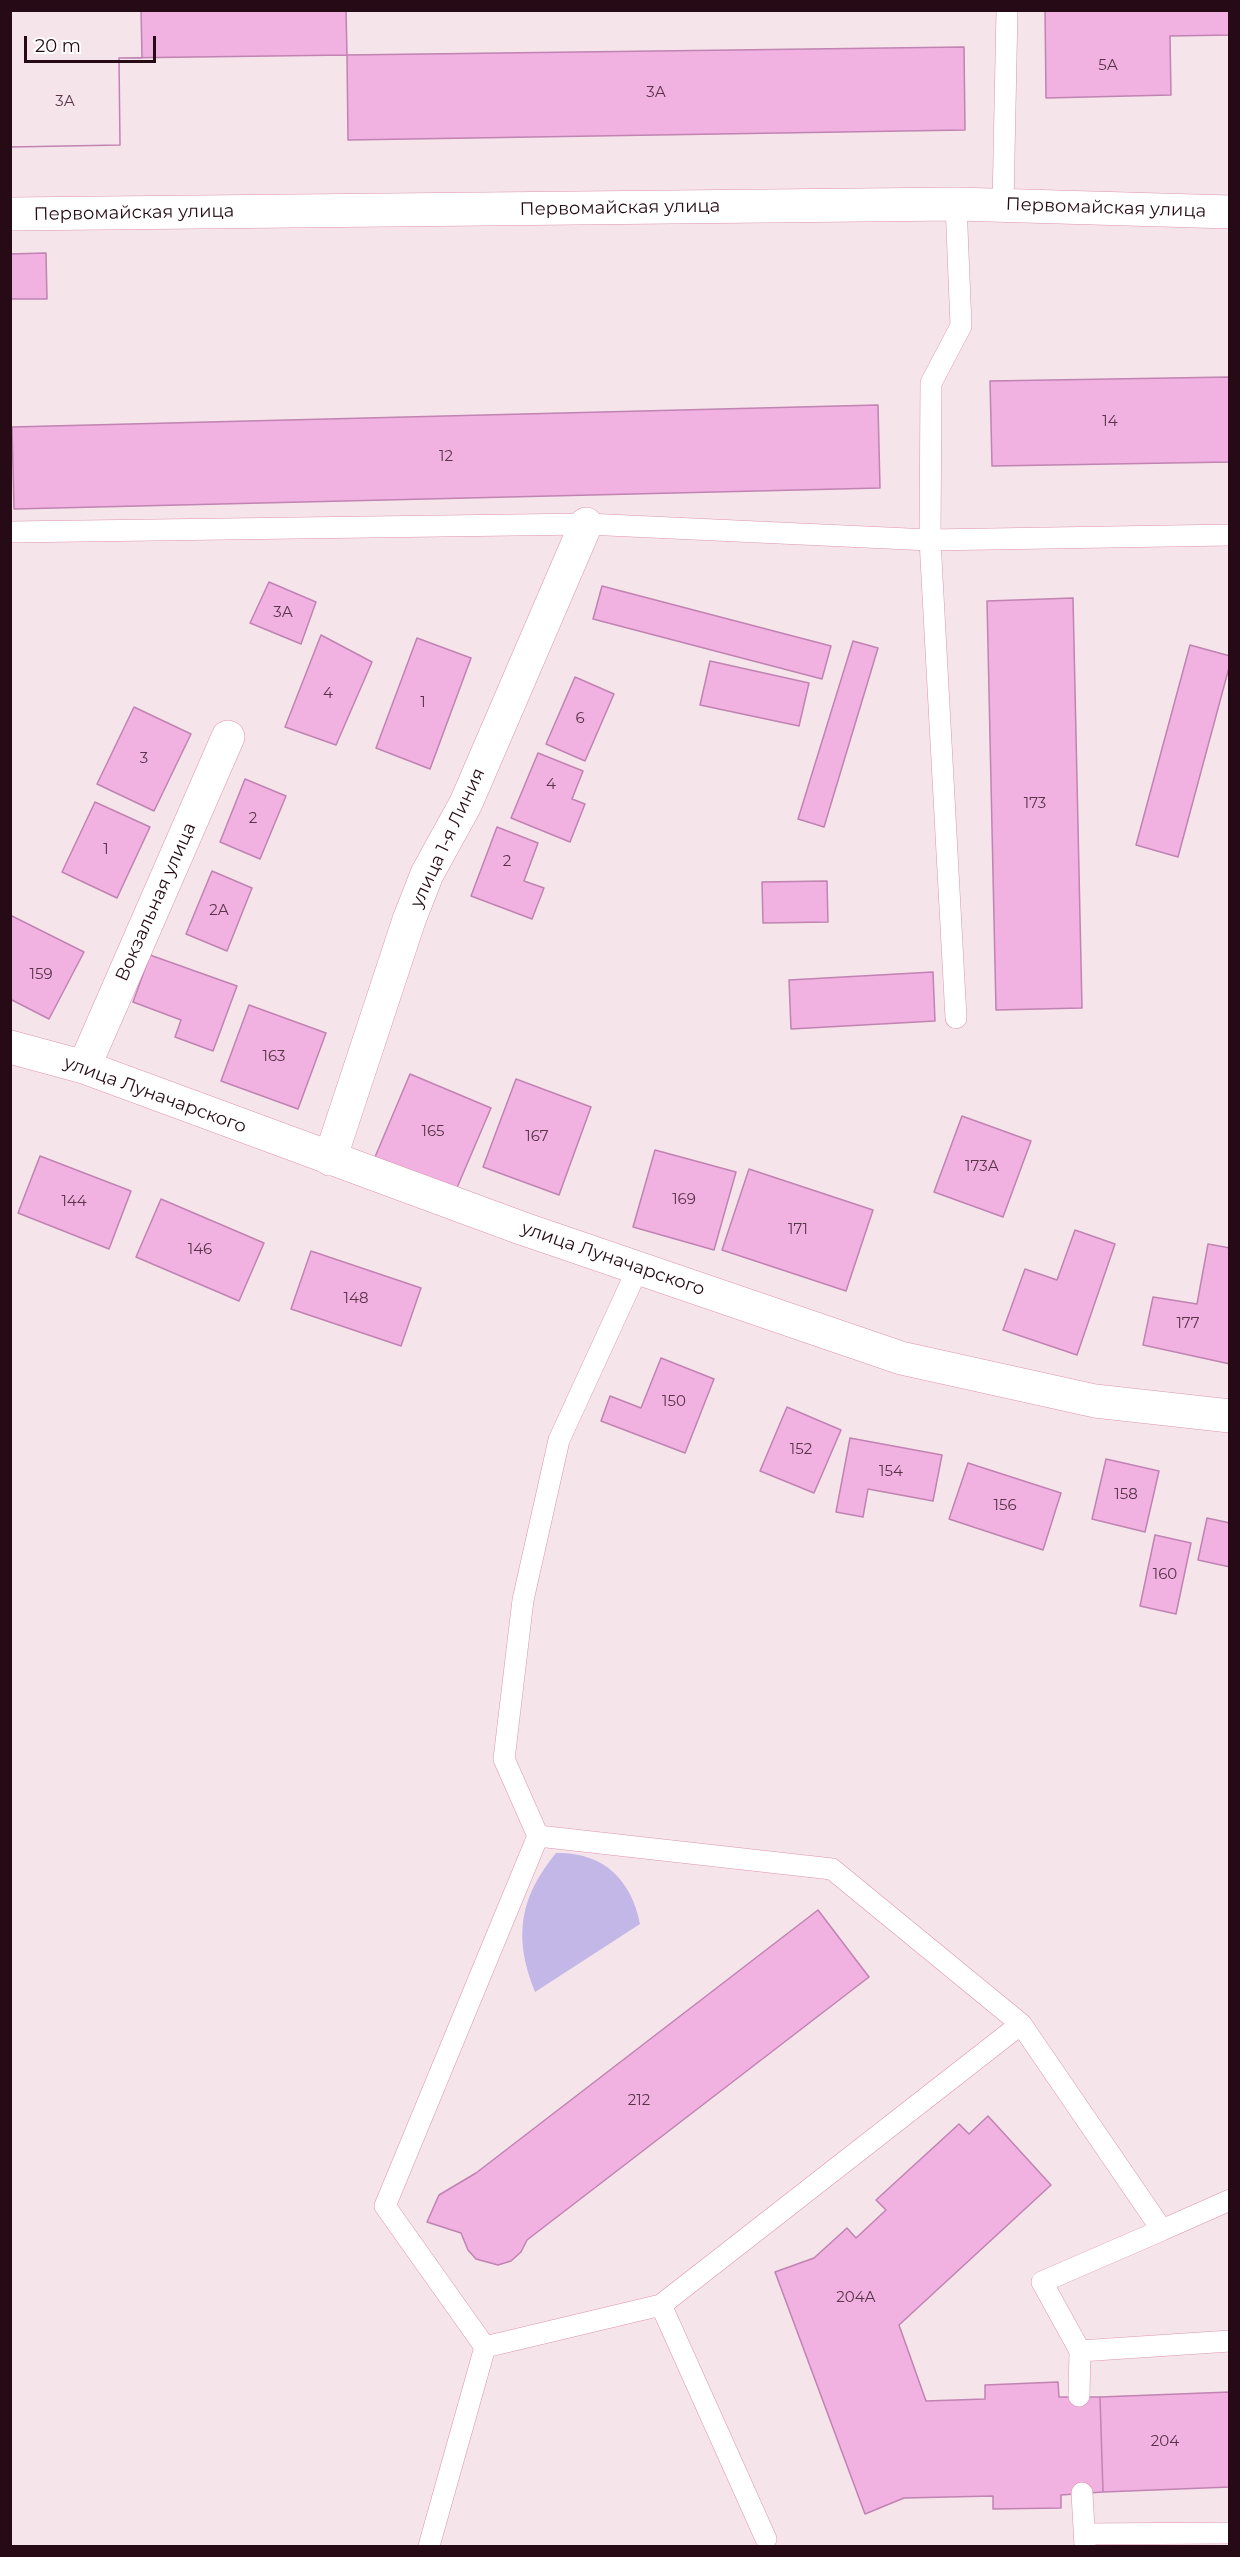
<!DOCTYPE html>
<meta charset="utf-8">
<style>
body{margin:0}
#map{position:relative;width:1240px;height:2557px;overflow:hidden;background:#f5e4ea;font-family:Montserrat,sans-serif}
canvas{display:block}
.frame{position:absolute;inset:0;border:12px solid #260b16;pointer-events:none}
.scale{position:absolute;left:24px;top:36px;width:132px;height:27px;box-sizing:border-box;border:3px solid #260b16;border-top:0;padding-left:8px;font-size:18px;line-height:21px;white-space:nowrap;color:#260b16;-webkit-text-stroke:4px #fff;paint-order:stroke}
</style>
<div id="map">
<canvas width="1240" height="2557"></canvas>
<div class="frame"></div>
<div class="scale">20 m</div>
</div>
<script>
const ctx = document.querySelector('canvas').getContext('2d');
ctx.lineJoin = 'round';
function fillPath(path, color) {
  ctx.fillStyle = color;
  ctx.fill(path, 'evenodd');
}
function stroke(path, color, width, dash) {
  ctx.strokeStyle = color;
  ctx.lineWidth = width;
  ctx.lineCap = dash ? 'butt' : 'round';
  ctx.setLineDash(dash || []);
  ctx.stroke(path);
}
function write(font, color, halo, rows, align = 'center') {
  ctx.font = font + ' Montserrat,sans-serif';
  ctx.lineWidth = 6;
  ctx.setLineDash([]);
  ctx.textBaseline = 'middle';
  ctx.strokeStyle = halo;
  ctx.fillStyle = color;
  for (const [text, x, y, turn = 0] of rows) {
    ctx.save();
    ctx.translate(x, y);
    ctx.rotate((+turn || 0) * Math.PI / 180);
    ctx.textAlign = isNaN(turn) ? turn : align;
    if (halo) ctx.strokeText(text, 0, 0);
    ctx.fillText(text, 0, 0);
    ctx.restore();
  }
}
const green = new Path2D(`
 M556,1853C603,1852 631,1879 640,1924L535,1992C513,1938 519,1898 556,1853Z`);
const building = new Path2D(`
 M10,10H141L142,58H119L120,145L10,147Z
 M10,10H346L347,55L119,58L120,145L10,147Z
 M1045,10H1230V35L1170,36L1171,95L1046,98Z
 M964,47L965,130L348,140L347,55Z
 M46,253L47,299H10V254Z
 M1230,377V462L992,466L990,381Z
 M878,405L880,488L14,509L12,427Z
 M269,582L316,602L301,644L250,623Z
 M602,586L831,646L822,679L593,619Z
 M1073,598L1082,1008L996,1010L987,601Z
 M321,635L372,662L336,745L285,727Z
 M417,638L471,658L430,769L376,748Z
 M853,641L878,648L824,827L798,819Z
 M1190,645L1230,656V664L1178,857L1136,845Z
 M710,661L809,683L799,726L700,705Z
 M575,677L614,694L585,761L546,744Z
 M134,707L191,734L154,811L97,784Z
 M538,753L583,771L572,799L585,804L570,842L511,818Z
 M245,779L286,796L260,859L220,842Z
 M95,802L150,827L117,898L62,872Z
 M497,827L538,843L524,881L544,888L532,919L471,896Z
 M212,871L252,888L227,951L186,934Z
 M827,881L828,922L763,923L762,882Z
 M10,915L84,952L49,1019L10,999Z
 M150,955L237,986L213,1051L175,1037L181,1020L133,1002Z
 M933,972L935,1021L791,1029L789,980Z
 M249,1005L326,1033L298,1109L221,1081Z
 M410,1074L491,1108L456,1190L375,1157Z
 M516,1079L591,1107L559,1195L483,1167Z
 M962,1116L1031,1141L1003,1217L934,1192Z
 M655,1150L736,1172L714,1250L633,1227Z
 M40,1156L131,1191L109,1249L18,1213Z
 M749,1169L873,1210L846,1291L722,1250Z
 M161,1199L264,1243L239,1301L136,1257Z
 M1075,1230L1115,1244L1077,1355L1003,1330L1025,1269L1057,1280Z
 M1208,1244L1230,1248V1364L1143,1345L1153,1297L1197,1304Z
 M311,1251L421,1288L401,1346L291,1309Z
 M661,1358L714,1379L685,1453L601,1421L610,1396L641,1408Z
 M787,1407L841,1430L814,1493L760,1471Z
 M850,1438L942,1455L933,1501L868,1489L863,1517L836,1512Z
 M1106,1459L1159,1471L1145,1532L1092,1519Z
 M968,1463L1061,1493L1043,1550L949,1519Z
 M1207,1518L1230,1523V1567L1198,1560Z
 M1155,1535L1191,1543L1176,1614L1140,1606Z
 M818,1910L869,1977L527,2240L521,2252L511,2261L498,2265L476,2259L468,2250L461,2233L427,2222L439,2195L476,2173Z
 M988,2116L1051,2185L899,2325L926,2401L985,2399V2385L1058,2382L1059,2397H1100L1103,2492L1061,2495V2508L993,2509V2496L904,2498L865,2514L775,2272L814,2258L847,2228L856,2238L886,2210L876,2200L959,2124L969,2134Z
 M1230,2392V2487L1103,2492L1100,2397Z`);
const lane = new Path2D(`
 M956,204L961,326L931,383L930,540L956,1018
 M1003,204L1007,10
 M10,532L586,524L930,540L1230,535
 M538,1836L832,1869L1021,2024
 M1162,2230L1042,2282L1080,2351L1230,2341
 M661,2305L766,2539
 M485,2347L661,2305L1021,2024L1162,2230L1230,2200
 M1079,2396L1080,2351
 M1082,2493L1085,2546
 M1084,2534L1230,2533
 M429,2546L485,2347L385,2206L538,1836L504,1759L523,1600L559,1440L638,1268`);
const street = new Path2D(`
 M10,214L956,204L1230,212
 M10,1047L84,1067L521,1228L901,1358L1095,1401L1230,1416
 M84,1067L228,737
 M330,1159L409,920L427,874L466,803L586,524`);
const numberNames = [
 ["5А",1108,66],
 ["3А",656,93],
 ["3А",65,102],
 ["14",1110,422],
 ["12",446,457],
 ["3А",283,613],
 ["4",328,694],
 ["1",423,703],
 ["6",580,719],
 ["3",144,759],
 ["4",551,785],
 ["173",1035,804],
 ["2",253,819],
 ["1",106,850],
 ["2",507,862],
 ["2А",219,911],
 ["159",41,975],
 ["163",274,1057],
 ["165",433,1132],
 ["167",537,1137],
 ["173А",982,1167],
 ["169",684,1200],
 ["144",74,1202],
 ["171",798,1230],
 ["146",200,1250],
 ["148",356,1299],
 ["177",1188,1324],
 ["150",674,1402],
 ["152",801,1450],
 ["154",891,1472],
 ["158",1126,1495],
 ["156",1005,1506],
 ["160",1165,1575],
 ["212",639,2101],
 ["204А",856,2298],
 ["204",1165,2442]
];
const streetNames = [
 ["Первомайская улица",620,208,-1],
 ["Первомайская улица",1106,208,2],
 ["Первомайская улица",134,213,-1],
 ["улица 1-я Линия",448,838,-65],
 ["Вокзальная улица",156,902,-66],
 ["улица Луначарского",155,1095,20],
 ["улица Луначарского",613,1259,19]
];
fillPath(green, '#c2b7e6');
fillPath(building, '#f1b1e1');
stroke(building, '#c083b2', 1.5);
stroke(lane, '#de94b0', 22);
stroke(street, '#de94b0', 34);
stroke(lane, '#fff', 21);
stroke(street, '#fff', 33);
write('15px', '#593449', null, numberNames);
write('18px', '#260b16', '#fff', streetNames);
</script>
